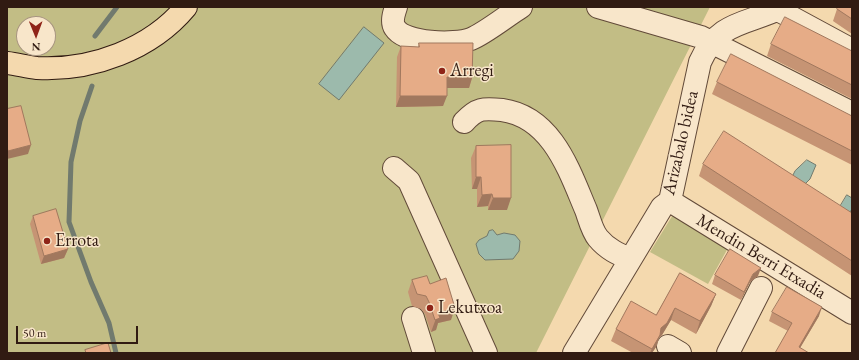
<!DOCTYPE html>
<style>
body{margin:0}
#map{position:relative;width:859px;height:360px;overflow:hidden;background:#f4d9ae;font-family:"EB Garamond",serif}
canvas{display:block}
.frame{position:absolute;inset:0;border:8px solid #311b12;pointer-events:none}
.north{position:absolute;left:16px;top:16px;width:40px;height:40px;box-sizing:border-box;background:#f8e6ca;border:1px solid #a89580;border-radius:50%;rotate:179deg;font-size:11px;font-weight:700;line-height:16px;text-align:center;color:#311b12}
.north::after{content:'';display:block;margin:auto;width:14px;height:18px;background:#8f2418;clip-path:polygon(50% 0,100% 100%,50% 72%,0 100%)}
.scale{position:absolute;left:16px;top:326px;width:122px;height:18px;box-sizing:border-box;border:2px solid #311b12;border-top:0;padding-left:5px;font-size:12px;line-height:14px;white-space:nowrap;color:#311b12;-webkit-text-stroke:3px #f8e6ca;paint-order:stroke}
</style>
<div id="map">
<canvas width="859" height="360"></canvas>
<div class="frame"></div>
<div class="north">N</div>
<div class="scale">50 m</div>
</div>
<script>
const ctx = document.querySelector('canvas').getContext('2d');
ctx.lineJoin = 'round';
function fillPath(path, color) {
  ctx.fillStyle = color;
  ctx.fill(path, 'evenodd');
}
function stroke(path, color, width, dash) {
  ctx.strokeStyle = color;
  ctx.lineWidth = width;
  ctx.lineCap = dash ? 'butt' : 'round';
  ctx.setLineDash(dash || []);
  ctx.stroke(path);
}
function write(font, color, halo, rows, align = 'center') {
  ctx.font = font + ' "EB Garamond",serif';
  ctx.lineWidth = 3;
  ctx.setLineDash([]);
  ctx.textBaseline = 'middle';
  ctx.strokeStyle = halo;
  ctx.fillStyle = color;
  for (const [text, x, y, turn = 0] of rows) {
    ctx.save();
    ctx.translate(x, y);
    ctx.rotate((+turn || 0) * Math.PI / 180);
    ctx.textAlign = isNaN(turn) ? turn : align;
    if (halo) ctx.strokeText(text, 0, 0);
    ctx.fillText(text, 0, 0);
    ctx.restore();
  }
}
const green = new Path2D(`
 M7,7H710L536,353H7ZM24,24H48V48H24Z
 M674,213L728,248L708,284L650,252Z`);
const water = new Path2D(`
 M364,27L384,43L339,100L319,84Z
 M807,160L816,165L810,179L801,188L790,181L795,171Z
 M847,195L852,198V209L844,221L835,215Z
 M493,230L497,235L504,233L515,235L520,241L519,251L513,259L485,260L479,254L476,244L479,240L487,236L489,231Z`);
const stream = new Path2D(`
 M95,36L117,7
 M92,86L80,121L71,162L69,222L91,282L109,323L116,353`);
const minor = new Path2D(`
 M396,7C394,13 391,22 395,28C405,44 455,45 471,39C484,34 508,15 521,7
 M598,7L701,37L852,113
 M778,10L852,50
 M464,122C477,108 483,108 502,110C552,117 569,170 586,210C589,218 592,231 598,238C607,249 618,254 630,259
 M394,168L409,181L486,353
 M670,201L852,313
 M413,318L424,353
 M668,346L680,353
 M574,353L662,207L670,201L700,62C719,20 747,25 783,7
 M728,353L761,288`);
const major = new Path2D(`
 M7,63C17,64 27,67 37,68C92,71 151,49 186,7`);
const wall = new Path2D(`
 M852,7V34L833,21L837,9Z
 M419,43L472,78L469,88H447L443,106L396,107L397,57L401,46L418,47Z
 M771,44L852,51V99L767,56Z
 M717,82L852,116V165L712,94Z
 M476,146L507,210H488V206L477,207V189H472L471,158Z
 M703,164L852,213V276L699,176Z
 M33,216L68,249L64,258L41,264L30,224Z
 M680,273L716,294L711,306L696,334L671,320L662,335L659,338L656,347L652,353H633L611,341L616,329L656,315Z
 M715,275L758,276L750,282L741,300L712,284Z
 M412,280L430,284L451,320L438,323L436,330L431,332L425,314L421,309L412,306L408,292Z
 M772,312L819,316L800,348L775,353L788,331L769,321Z`);
const shadedWall = new Path2D(`
 M447,77L472,78L469,88H443Z
 M400,96H447L443,106L396,107Z
 M31,145L28,154L7,159V154L8,151Z
 M476,177H481L477,189H472Z
 M492,194L488,206L477,207L482,195Z
 M493,198H511L507,210H488Z
 M68,249L64,258L41,264L44,256Z
 M761,268L758,276L750,282L741,300L744,292L753,274Z
 M716,294L711,306L696,334L700,321Z
 M822,307L819,316L797,353L799,347Z
 M455,308L451,320L438,323L436,330L431,332L438,313Z
 M675,308L671,320L662,335L659,338L656,347L652,353H650L661,328Z`);
const building = new Path2D(`
 M838,7H852V19L837,9Z
 M785,17L852,51V85L771,44Z
 M419,43H473L472,78L447,77V96H400L401,46L419,47Z
 M731,54L852,116V151L717,82Z
 M21,106L31,145L8,151L7,147V109Z
 M724,131L852,213V261L703,164Z
 M511,145V198H493L492,194L482,195L481,177H476V146Z
 M56,209L68,249L44,256L33,216Z
 M730,249L761,268L753,274L744,292L715,275Z
 M680,273L716,294L700,321L675,308L667,323L661,328L660,335L652,349L616,329L631,301L656,315Z
 M427,276L430,284L446,278L455,308L438,313L440,318L435,320L429,302L426,296L417,294L412,280Z
 M787,287L822,307L799,347L809,353H775L792,323L772,312Z
 M108,343L111,353H86L85,350Z`);
const markers = [
 [442,71,4,"#8f2418"],
 [47,241,4,"#8f2418"],
 [430,308,4,"#8f2418"]
];
const poiNames = [
 ["Arregi",450,71],
 ["Errota",55,241],
 ["Lekutxoa",438,308]
];
const streetNames = [
 ["Arizabalo bidea",681,143,-77],
 ["Mendin Berri Etxadia",761,257,31]
];
fillPath(green, '#c2bd85');
fillPath(water, '#9cbaac');
stroke(water, '#717a6e', 1);
stroke(stream, '#717a6e', 5);
stroke(minor, '#624a39', 24);
stroke(major, '#311b12', 24);
stroke(minor, '#f8e6ca', 22);
stroke(major, '#f4d9ae', 22);
fillPath(wall, '#c69474');
fillPath(shadedWall, '#a1785e');
fillPath(building, '#e6ac87');
stroke(building, '#a1785e', 1);
for (const [x, y, r, color] of markers) {
  const dot = new Path2D();
  dot.arc(x, y, r, 0, 2 * Math.PI);
  ctx.fillStyle = color;
  ctx.fill(dot);
  stroke(dot, '#f8e6ca', 1.5);
}
write('18px', '#311b12', '#f8e6ca', poiNames, 'left');
write('18px', '#311b12', '#f8e6ca', streetNames);
</script>
